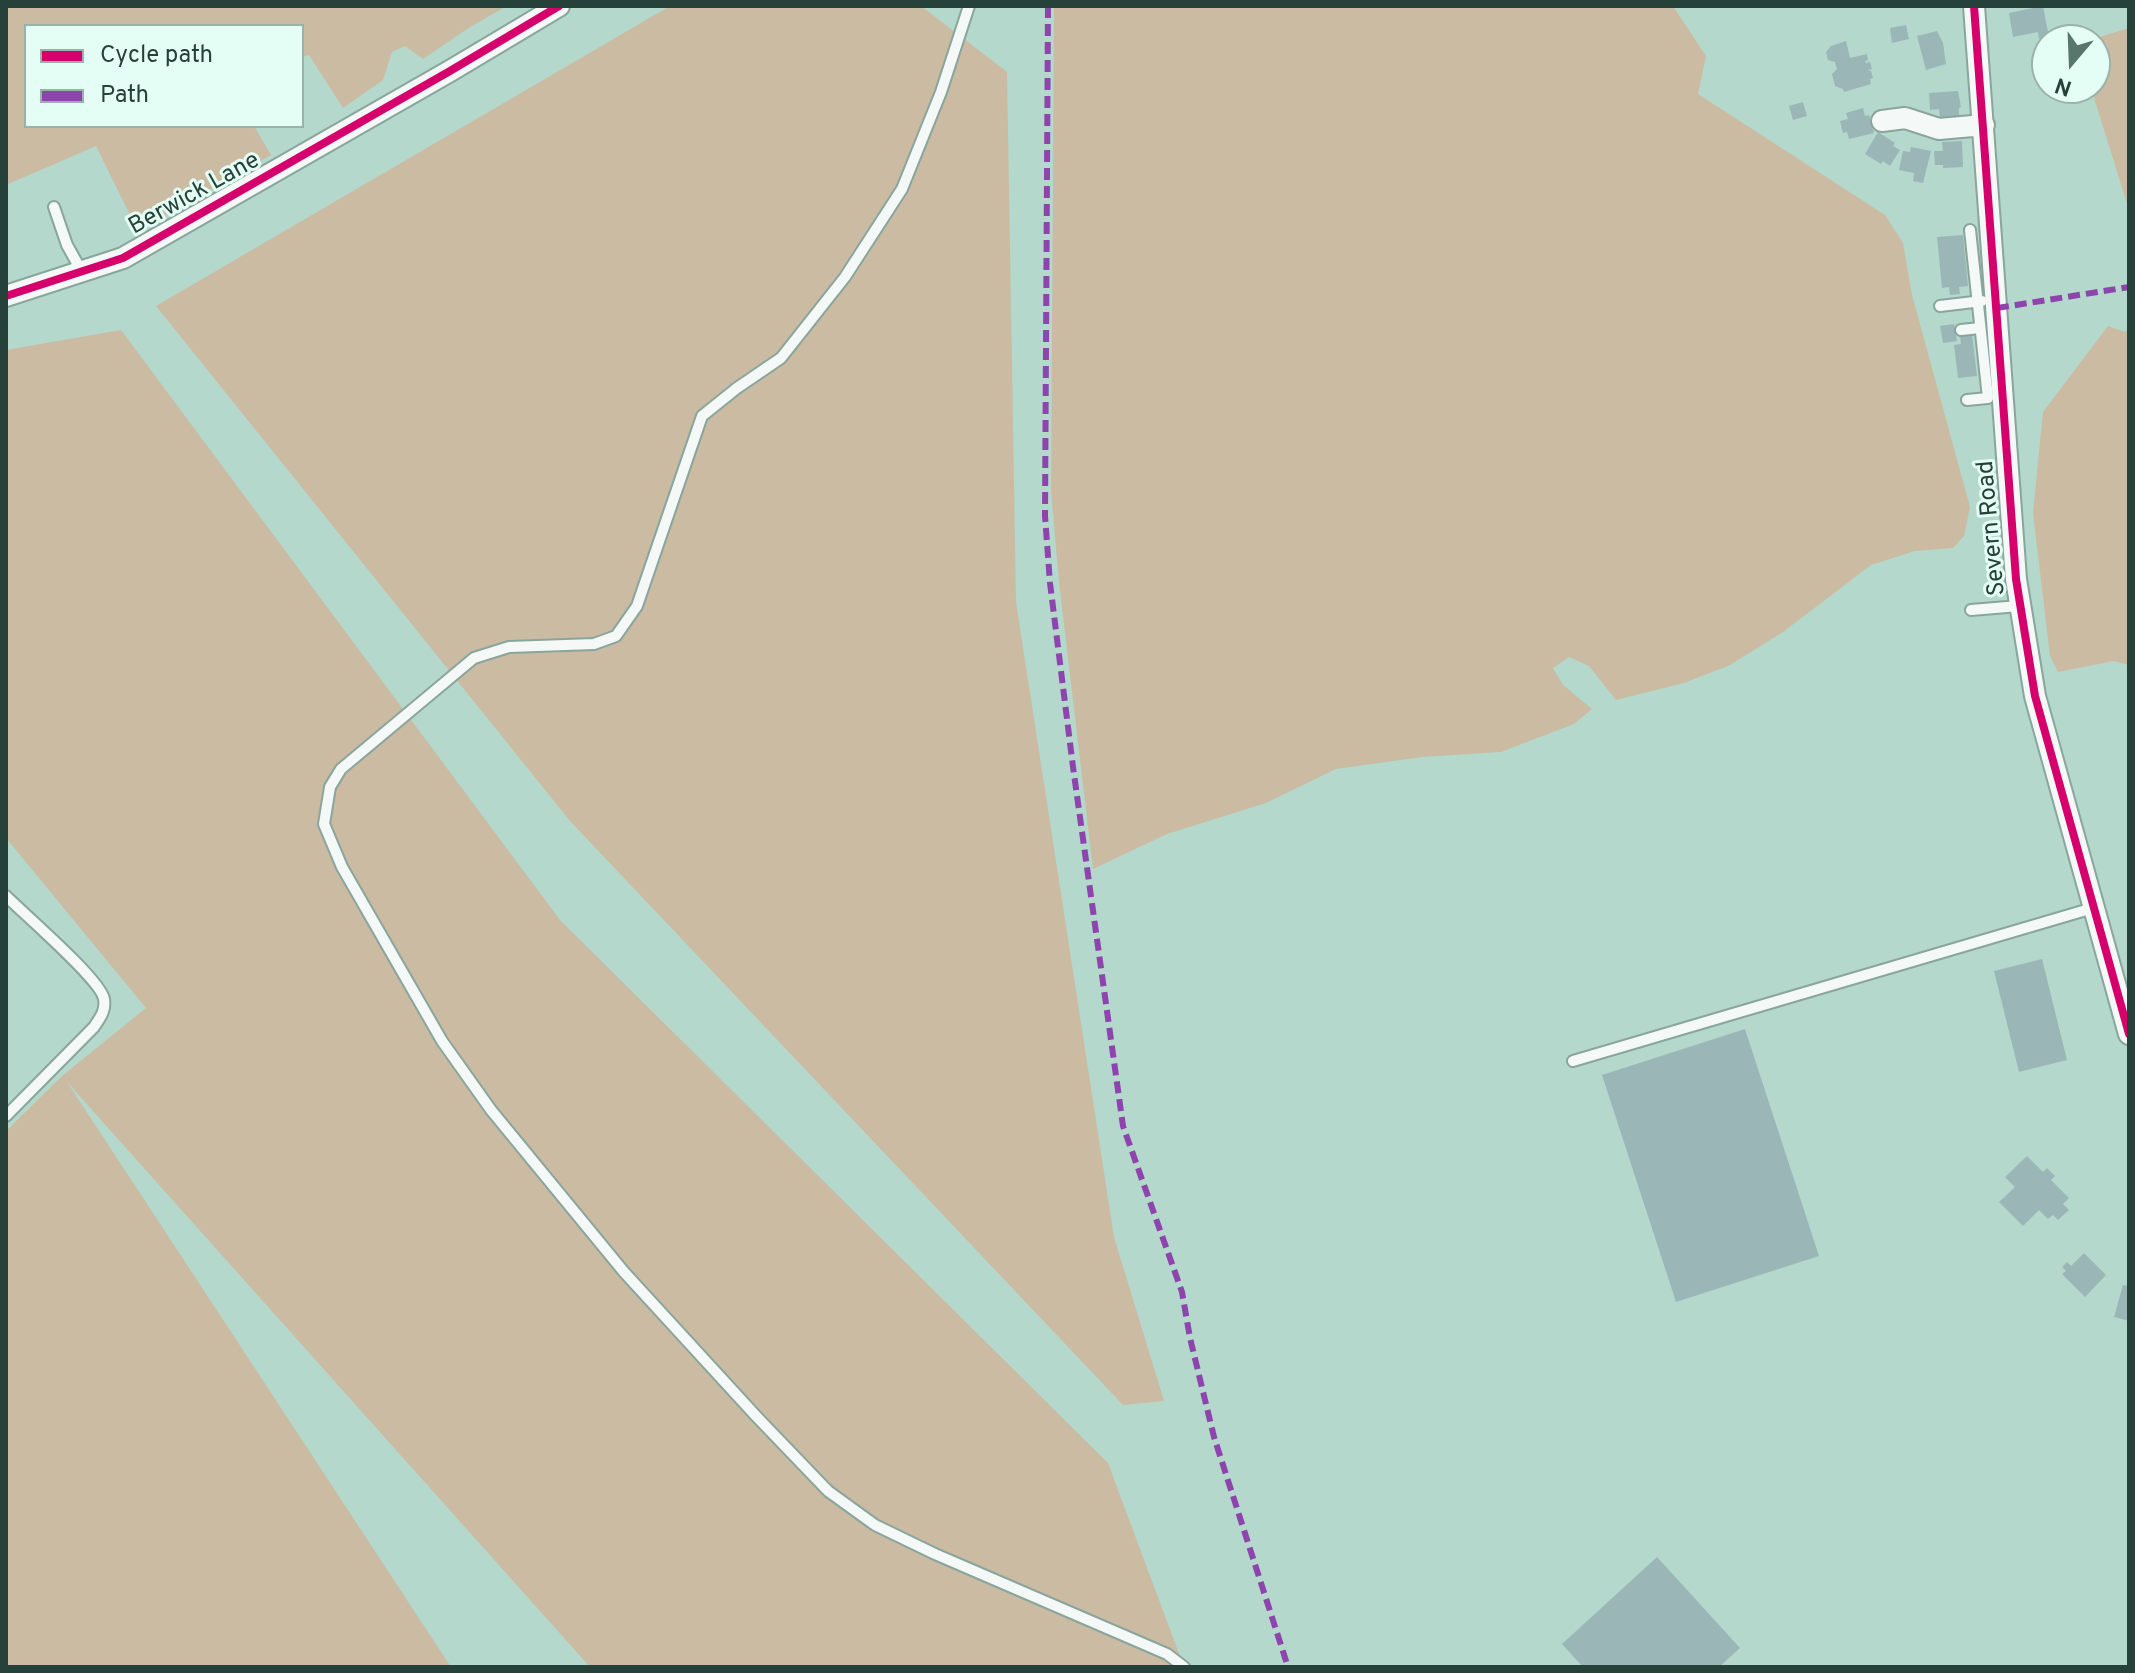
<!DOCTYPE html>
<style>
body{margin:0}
#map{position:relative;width:2135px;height:1673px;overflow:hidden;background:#b4d8cc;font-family:Overpass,sans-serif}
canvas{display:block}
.frame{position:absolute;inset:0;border:8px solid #264139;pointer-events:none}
.legend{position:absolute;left:24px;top:24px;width:280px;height:104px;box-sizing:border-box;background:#e5fef5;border:2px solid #99b2aa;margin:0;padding:10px 14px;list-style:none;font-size:24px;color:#264139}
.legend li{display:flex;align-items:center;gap:16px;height:40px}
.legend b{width:40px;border:2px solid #99b2aa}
.north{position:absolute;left:2031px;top:24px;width:80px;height:80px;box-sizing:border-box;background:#e5fef5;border:2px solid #99b2aa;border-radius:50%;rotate:199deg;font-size:22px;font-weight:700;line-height:32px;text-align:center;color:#264139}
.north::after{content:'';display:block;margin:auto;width:28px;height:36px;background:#58766c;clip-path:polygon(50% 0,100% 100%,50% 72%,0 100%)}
</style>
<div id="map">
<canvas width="2135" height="1673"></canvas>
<div class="frame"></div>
<ul class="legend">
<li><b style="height:10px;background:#d6006c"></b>Cycle path</li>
<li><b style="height:10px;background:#8e44ad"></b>Path</li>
</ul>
<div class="north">N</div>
</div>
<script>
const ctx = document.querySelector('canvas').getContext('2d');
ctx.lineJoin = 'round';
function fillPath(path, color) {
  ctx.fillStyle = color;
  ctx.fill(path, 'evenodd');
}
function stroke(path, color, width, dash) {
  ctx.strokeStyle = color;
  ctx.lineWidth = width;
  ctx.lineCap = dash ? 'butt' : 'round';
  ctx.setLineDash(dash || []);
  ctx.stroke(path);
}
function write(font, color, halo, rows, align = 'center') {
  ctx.font = font + ' Overpass,sans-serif';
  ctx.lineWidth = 6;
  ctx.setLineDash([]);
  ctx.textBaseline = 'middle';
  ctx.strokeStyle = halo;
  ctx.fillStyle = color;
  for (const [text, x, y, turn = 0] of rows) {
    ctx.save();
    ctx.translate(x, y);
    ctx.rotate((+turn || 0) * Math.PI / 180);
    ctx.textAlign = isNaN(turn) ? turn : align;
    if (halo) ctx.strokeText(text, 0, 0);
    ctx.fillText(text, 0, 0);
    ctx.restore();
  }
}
const green = new Path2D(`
 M6,6H507L470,27L423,59L405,46L392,52L383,80L343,108L309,55L302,57V26H26V126H254L271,155L138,231L96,146L6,185Z
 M670,6H921L1007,72L1016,602L1114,1237L1164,1401L1123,1405L570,821L156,306Z
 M1054,6H1673L1706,56L1698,94L1885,215L1903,243L1912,295L1970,507L1964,536L1953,548L1915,551L1871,565L1783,632L1730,665L1684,683L1616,700L1589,666L1569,657L1553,668L1563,685L1592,709L1574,724L1501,752L1422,757L1336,769L1266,803L1167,834L1093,869L1059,582L1051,492Z
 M2129,28V210L2091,88H2095V40H2090Z
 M2108,326L2125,332L2129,327V665L2114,661L2058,672L2050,656L2033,513L2043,412Z
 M121,330L560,920L1108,1463L1184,1667H590L67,1082L451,1667H6V1131L62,1076L146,1008L6,838V350Z`);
const building = new Path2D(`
 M2043,6L2049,37L2039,39L2038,32L2013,37L2009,13Z
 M1906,25L1909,39L1892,43L1890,28Z
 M1937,31L1943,43L1946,64L1926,70L1917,36Z
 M1846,41L1850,58L1867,54L1868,60L1865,61L1866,63L1870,62L1872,69L1867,70L1871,71L1873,78L1870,79L1871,84L1844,92L1843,89L1835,86L1832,74L1837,69L1835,62L1828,60L1826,52L1831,46Z
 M2047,43V51L2040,53L2038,45Z
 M1958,91L1961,107L1959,108V117L1940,118L1939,109L1930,110L1929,93Z
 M1803,102L1807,116L1793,120L1789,106Z
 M1863,108L1865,116L1869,115L1874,133L1849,139L1847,132L1843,133L1840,121L1848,119L1846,113Z
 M1878,132L1895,143L1893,146L1900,150L1890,166L1883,161L1881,164L1865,154Z
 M1962,141L1963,167L1943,168V165H1935L1934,151H1943L1942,142Z
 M1911,147L1931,151L1923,183L1913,181L1914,173L1899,170L1903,151L1910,152Z
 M1963,235L1968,286L1959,287L1960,294L1950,295L1949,287L1942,288L1937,237Z
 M1954,324L1957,341L1943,343L1940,326Z
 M1972,334L1977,376L1958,378L1954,345L1961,344L1960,336Z
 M2042,959L2067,1060L2019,1072L1994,971Z
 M1745,1029L1819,1256L1676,1302L1602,1075Z
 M2027,1156L2043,1172L2047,1168L2055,1176L2051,1180L2069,1198L2063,1204L2069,1210L2058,1220L2053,1215L2048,1219L2039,1210L2023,1226L1999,1202L2015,1187L2005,1177Z
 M2084,1253L2106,1275L2085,1297L2062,1274L2066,1271L2062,1267L2067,1262L2071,1266Z
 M2123,1285L2129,1286V1321L2114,1317Z
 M1657,1557L1740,1648L1719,1667H1583L1562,1644Z`);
const service = new Path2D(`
 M969,6L941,92L902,189L845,277L781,358L737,388L702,416L637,606L616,636L594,644L509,647L474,658L341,769L330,787L324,824L342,867L442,1041L491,1110L624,1272L756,1416L828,1491L875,1525L935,1554L1167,1654L1184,1667
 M54,207L67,245L82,272
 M1940,306L1982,301
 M1961,330L1980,328
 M1967,400L1988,398L1970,230
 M1971,610L2019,606
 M6,896C24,914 101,980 104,999C106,1011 100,1018 94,1027L6,1116
 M1573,1061L2093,908`);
const minor = new Path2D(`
 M1974,6L2016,579L2035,696L2129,1034
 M1882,121L1905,118L1939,129L1984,125
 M6,296L123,258L450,71L559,6`);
const quiet = new Path2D(`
 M1048,6L1045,516L1050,583L1073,767L1123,1126L1182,1292L1190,1338L1214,1437L1288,1667
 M1997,308L2129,287`);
const cycleway = new Path2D(`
 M1974,6L2016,579L2035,696L2129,1034
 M6,296L123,258L450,71L559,6`);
const streetNames = [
 ["Berwick Lane",195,195,-29],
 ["Severn Road",1993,528,-95]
];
fillPath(green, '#cbbba2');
fillPath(building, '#9bb6b6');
stroke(service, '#89a59c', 14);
stroke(minor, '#89a59c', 24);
stroke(service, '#f4f9f7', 10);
stroke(minor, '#f4f9f7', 20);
stroke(quiet, '#8e44ad', 6, [12, 6]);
stroke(cycleway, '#d6006c', 8);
write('24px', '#264139', '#e5fef5', streetNames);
</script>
